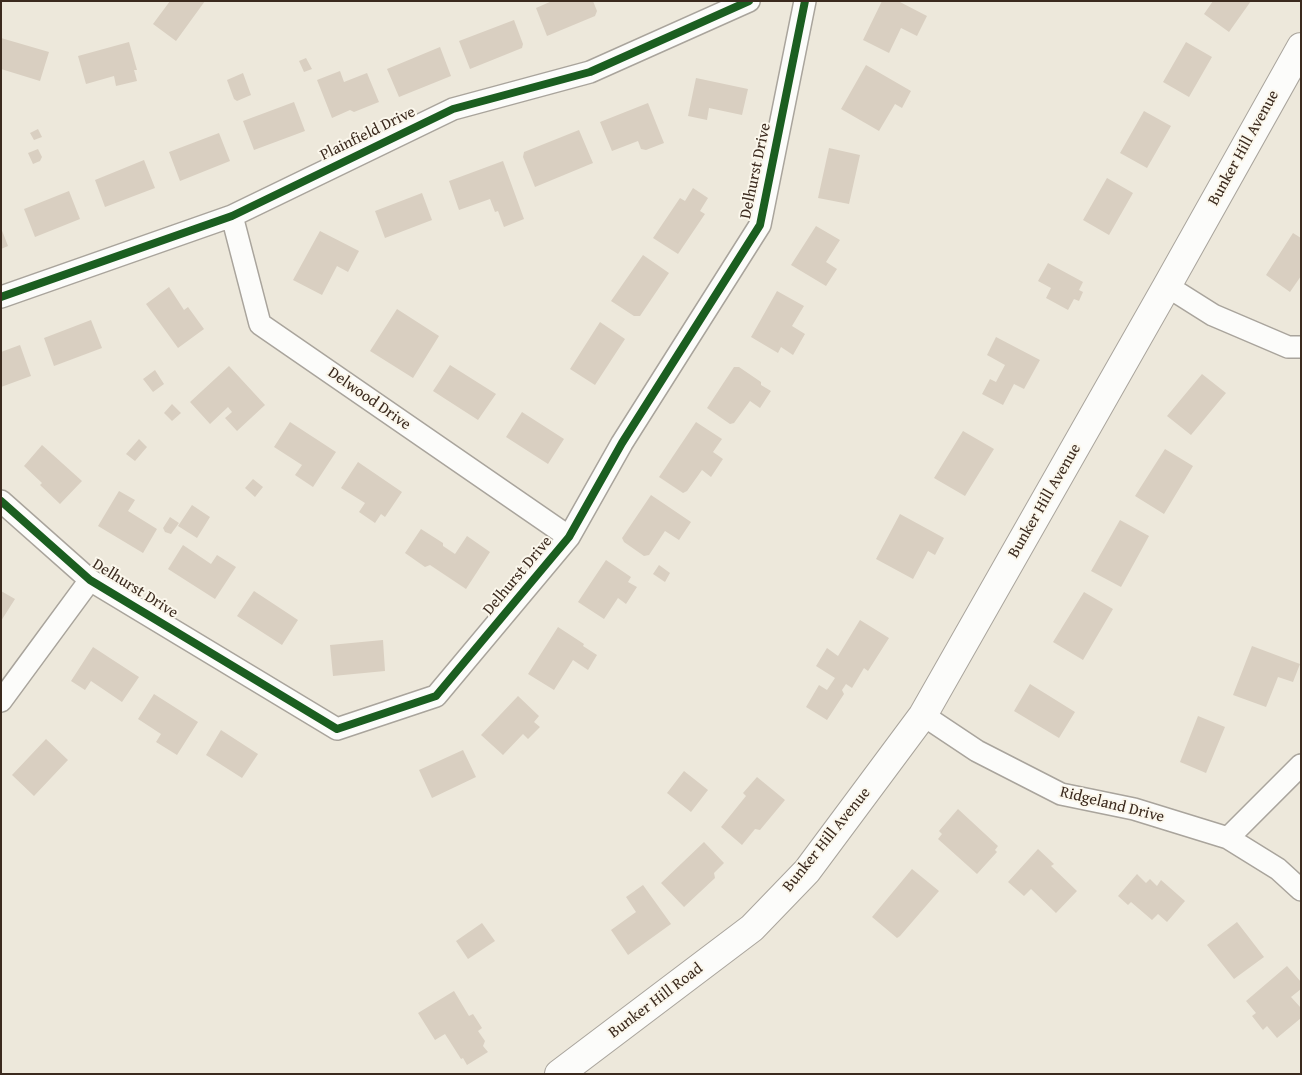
<!DOCTYPE html>
<style>
body{margin:0}
#map{position:relative;width:1302px;height:1075px;overflow:hidden;background:#ede8db;font-family:"Gentium Book Plus",serif}
canvas{display:block}
.frame{position:absolute;inset:0;border:2px solid #3b2a1e;pointer-events:none}
</style>
<div id="map">
<canvas width="1302" height="1075"></canvas>
<div class="frame"></div>
</div>
<script>
const ctx = document.querySelector('canvas').getContext('2d');
ctx.lineJoin = 'round';
function fillPath(path, color) {
  ctx.fillStyle = color;
  ctx.fill(path, 'evenodd');
}
function stroke(path, color, width, dash) {
  ctx.strokeStyle = color;
  ctx.lineWidth = width;
  ctx.lineCap = dash ? 'butt' : 'round';
  ctx.setLineDash(dash || []);
  ctx.stroke(path);
}
function write(font, color, halo, rows, align = 'center') {
  ctx.font = font + ' "Gentium Book Plus",serif';
  ctx.lineWidth = 4;
  ctx.setLineDash([]);
  ctx.textBaseline = 'middle';
  ctx.strokeStyle = halo;
  ctx.fillStyle = color;
  for (const [text, x, y, turn = 0] of rows) {
    ctx.save();
    ctx.translate(x, y);
    ctx.rotate((+turn || 0) * Math.PI / 180);
    ctx.textAlign = isNaN(turn) ? turn : align;
    if (halo) ctx.strokeText(text, 0, 0);
    ctx.fillText(text, 0, 0);
    ctx.restore();
  }
}
const building = new Path2D(`
 M170,1H205L176,41L153,24Z
 M552,1H593L597,11L595,16L547,36L536,8Z
 M882,1H898L927,16L917,36L901,28L889,53L863,40Z
 M1213,1H1251L1229,32L1204,14Z
 M514,20L523,44L522,48L470,69L459,41Z
 M1,38L49,52L40,81L1,69Z
 M129,42L137,70H134L137,81L116,86L114,76L86,84L78,56Z
 M1186,42L1212,57L1189,97L1163,82Z
 M440,47L451,76L399,97L387,69Z
 M306,58L312,69L304,72L299,61Z
 M866,65L911,91L902,108L895,104L879,131L841,109Z
 M340,71L344,82L367,73L379,102L354,112L350,110L332,118L317,80Z
 M243,73L251,95L237,101L234,99L227,80Z
 M696,78L748,89L742,115L709,108L707,120L688,116Z
 M294,102L305,131L254,150L243,121Z
 M648,103L664,143L646,150L641,149L638,141L612,151L600,122Z
 M1144,111L1171,126L1147,168L1120,153Z
 M38,129L42,137L34,140L30,133Z
 M579,130L593,163L535,187L523,157L524,152Z
 M219,133L230,161L180,181L169,152Z
 M829,148L860,155L849,204L818,198Z
 M38,149L42,157L40,161L33,164L28,153Z
 M144,160L155,188L105,207L95,180Z
 M503,161L524,219L504,227L498,211L495,212L490,199L459,210L449,181Z
 M1107,178L1133,193L1109,235L1083,220Z
 M693,188L708,198L700,211L705,214L678,254L653,238L680,198L685,201Z
 M69,191L80,219L35,237L24,209Z
 M422,193L432,220L385,238L375,211Z
 M816,226L840,240L826,262L837,269L826,286L791,265Z
 M1,228L8,246L1,249Z
 M320,231L359,251L348,272L337,266L322,295L293,280Z
 M1293,233L1301,238V276L1290,292L1266,275Z
 M643,255L669,273L640,316H634L611,301Z
 M1048,263L1083,282L1079,290L1083,292L1079,301L1074,299L1068,310L1046,298L1051,288L1038,281Z
 M169,287L184,310L188,307L204,329L178,348L146,304Z
 M777,291L804,306L792,326L805,334L793,355L781,347L778,353L751,337Z
 M397,309L439,336L413,378L370,351Z
 M91,320L102,348L54,366L44,338Z
 M600,322L625,339L595,385L570,369Z
 M996,337L1040,360L1024,389L1014,384L1003,405L982,394L990,379L996,382L1005,365L987,355Z
 M20,345L31,376L1,387V352Z
 M450,365L496,394L478,420L433,391Z
 M229,366L265,405L237,431L225,418L232,412L228,407L210,424L190,402Z
 M734,367H739L761,382V385L771,391L760,408L750,401L734,423L730,424L707,408Z
 M155,370L164,384L153,392L143,379Z
 M1202,374L1226,393L1191,435L1167,416Z
 M172,404L181,413L172,421L164,413Z
 M522,412L564,439L548,464L506,437Z
 M290,422L336,452L313,487L295,475L302,465L274,447Z
 M696,422L722,439L713,452L723,459L711,477L702,470L687,491L683,493L659,477Z
 M963,431L994,449L965,496L934,478Z
 M139,439L147,447L135,461L126,454Z
 M42,445L82,481L60,504L40,485L42,483L24,466Z
 M1165,449L1193,466L1164,514L1135,496Z
 M358,462L402,492L385,517L381,514L375,523L359,512L365,503L341,488Z
 M253,479L263,487L255,497L245,488Z
 M119,491L135,500L128,511L157,529L143,553L98,526Z
 M651,495L691,522L679,540L665,531L649,555L644,556L624,542L622,538Z
 M192,505L210,517L197,538L178,526Z
 M900,514L944,538L935,555L928,551L913,579L876,559Z
 M170,517L179,523L171,534L165,532L163,528Z
 M1120,520L1149,536L1121,587L1091,571Z
 M421,529L443,543V546L455,554L467,536L490,552L466,589L430,565L425,567L405,553Z
 M183,545L211,564L217,555L236,567L215,599L168,569Z
 M606,560L631,577L628,582L637,587L626,604L618,598L604,619L578,602Z
 M659,565L670,573L665,582L653,574Z
 M1,591L15,599L1,621Z
 M254,591L298,620L282,645L237,616Z
 M1084,592L1113,609L1083,660L1053,642Z
 M860,620L889,638L868,671L864,668L852,688L846,684L842,690L844,694L827,720L806,707L819,685L827,690L835,678L816,666L827,648L838,656Z
 M558,627L584,644L583,646L597,655L588,670L573,660L554,690L528,674Z
 M383,640L385,671L333,676L330,645Z
 M1252,646L1300,664L1293,682L1278,677L1266,707L1233,695Z
 M93,647L139,677L122,702L91,681L85,690L71,681Z
 M1030,684L1075,712L1059,738L1014,711Z
 M154,694L198,722L177,755L156,742L161,734L138,719Z
 M518,696L539,716L534,722L540,727L528,739L523,734L503,755L481,735Z
 M1198,716L1225,727L1206,773L1180,762Z
 M221,730L258,754L242,778L206,755Z
 M46,739L68,760L34,796L12,775Z
 M463,750L476,777L432,798L419,770Z
 M684,771L708,790L691,812L667,793Z
 M757,777L785,800L760,830L755,829L742,845L721,827L746,796L743,793Z
 M958,809L998,846L995,850L997,852L977,874L938,839L942,834L939,831Z
 M704,842L724,863L714,873L715,878L684,907L661,883Z
 M1038,849L1054,864L1051,866L1077,891L1056,913L1031,889L1024,896L1008,882Z
 M912,869L939,891L900,936L897,938L872,917Z
 M1137,874L1146,883L1150,879L1157,886L1161,880L1185,901L1167,922L1158,914L1152,920L1131,902L1128,905L1118,896Z
 M643,885L671,924L628,955L611,930L636,912L626,897Z
 M1237,922L1264,957L1234,979L1207,945Z
 M482,923L495,941L468,959L456,941Z
 M1287,966L1301,982V989L1291,997L1301,1008V1018L1277,1038L1267,1026L1263,1030L1252,1016L1256,1013L1246,1001Z
 M454,991L469,1016L473,1014L482,1028L478,1031L485,1041L483,1046L488,1052L467,1065L463,1058L461,1059L445,1034L435,1040L418,1013Z`);
const street = new Path2D(`
 M232,216L260,324L569,537
 M1167,286L1213,315L1288,347H1301
 M1,297L232,216L453,109L590,72L749,1
 M1,501L90,580L337,729L436,696L569,537L622,443L760,225L805,1
 M1,701L90,580
 M923,715L977,751L1061,794L1134,809L1228,838L1278,869L1301,890
 M1228,838L1301,765`);
const secondary = new Path2D(`
 M559,1074L752,928L807,871L923,715L1167,286L1301,47`);
const cycleway = new Path2D(`
 M1,297L232,216L453,109L590,72L749,1
 M1,501L90,580L337,729L436,696L569,537L622,443L760,225L805,1`);
const streetNames = [
 ["Plainfield Drive",368,134,-26],
 ["Bunker Hill Avenue",1244,148,-61],
 ["Delhurst Drive",756,171,-78],
 ["Delwood Drive",369,399,35],
 ["Bunker Hill Avenue",1045,501,-60],
 ["Delhurst Drive",518,576,-50],
 ["Delhurst Drive",135,589,32],
 ["Ridgeland Drive",1112,805,14],
 ["Bunker Hill Avenue",827,840,-51],
 ["Bunker Hill Road",656,1001,-37]
];
fillPath(building, '#d9cfc1');
stroke(street, '#a9a49c', 24);
stroke(secondary, '#a9a49c', 30);
stroke(street, '#fcfcfa', 21);
stroke(secondary, '#fcfcfa', 28);
stroke(cycleway, '#1b5e20', 8);
write('16px', '#3b2a1e', '#fbf7ec', streetNames);
</script>
